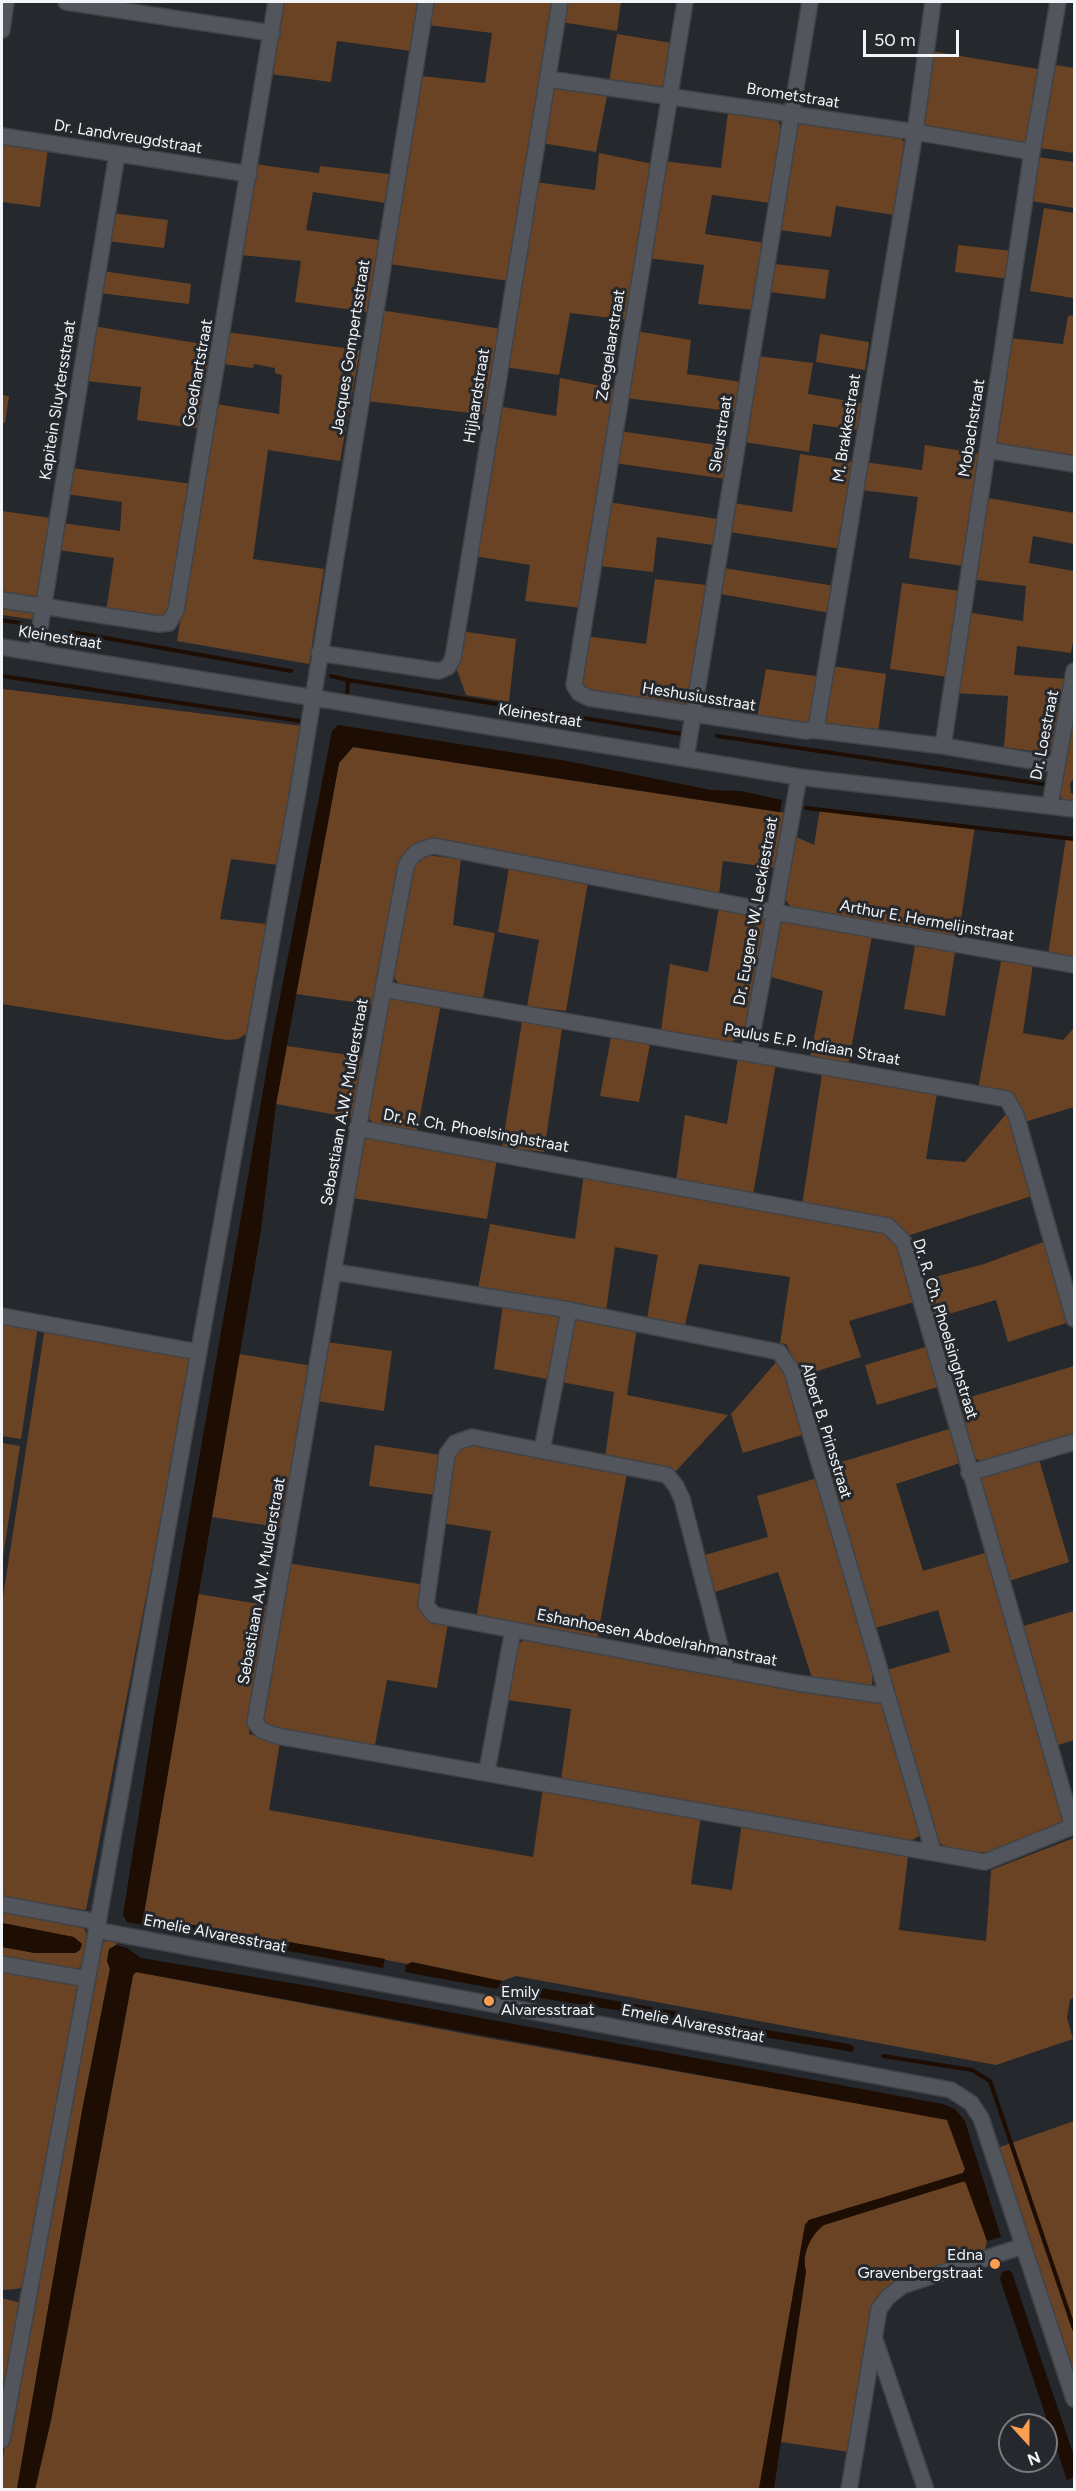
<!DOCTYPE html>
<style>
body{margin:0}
#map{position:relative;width:1076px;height:2491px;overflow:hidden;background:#25282d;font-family:Figtree,sans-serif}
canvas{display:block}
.frame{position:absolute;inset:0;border:3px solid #f2f4f7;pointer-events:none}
.north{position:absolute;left:998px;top:2413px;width:60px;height:60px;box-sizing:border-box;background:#25282d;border:2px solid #777a7e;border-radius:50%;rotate:159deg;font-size:16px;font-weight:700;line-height:24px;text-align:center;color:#f2f4f7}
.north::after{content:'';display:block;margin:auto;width:21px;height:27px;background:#fb9e50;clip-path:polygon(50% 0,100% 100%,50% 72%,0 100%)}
.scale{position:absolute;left:863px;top:30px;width:96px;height:27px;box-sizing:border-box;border:3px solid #f2f4f7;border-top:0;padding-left:8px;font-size:18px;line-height:21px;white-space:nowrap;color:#f2f4f7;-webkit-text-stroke:4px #25282d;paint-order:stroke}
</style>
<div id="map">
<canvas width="1076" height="2491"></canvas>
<div class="frame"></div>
<div class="north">N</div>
<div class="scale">50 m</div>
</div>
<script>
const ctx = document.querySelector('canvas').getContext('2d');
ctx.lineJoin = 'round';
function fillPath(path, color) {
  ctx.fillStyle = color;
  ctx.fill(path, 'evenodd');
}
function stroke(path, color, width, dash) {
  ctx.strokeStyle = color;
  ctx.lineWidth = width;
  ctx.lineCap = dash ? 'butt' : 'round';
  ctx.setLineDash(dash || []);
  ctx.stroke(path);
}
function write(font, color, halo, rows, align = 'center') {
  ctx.font = font + ' Figtree,sans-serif';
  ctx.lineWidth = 6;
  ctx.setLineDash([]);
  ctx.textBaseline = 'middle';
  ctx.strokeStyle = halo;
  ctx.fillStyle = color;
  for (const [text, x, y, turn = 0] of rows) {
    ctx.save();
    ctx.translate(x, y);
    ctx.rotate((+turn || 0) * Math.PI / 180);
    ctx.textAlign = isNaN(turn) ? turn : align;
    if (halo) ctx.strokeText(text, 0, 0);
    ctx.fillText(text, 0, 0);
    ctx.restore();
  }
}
const green = new Path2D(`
 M281,2H419L411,51L337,41L331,82L270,74Z
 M431,2H555L509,281L389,264L421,76L485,83L492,33L428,25Z
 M564,2H621L617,31L561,22Z
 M617,34L672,43L663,88L609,82Z
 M931,51L1044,70L1029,142L1022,146L921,129Z
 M1055,65L1074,68V153L1040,148L1038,139Z
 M555,86L608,91L596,152L541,143L550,91Z
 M728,112L770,117L779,122L782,132L770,203L712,195L705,234L766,243L754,310L698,304L704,265L647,258L663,161L721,168Z
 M799,123L895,133L904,142L894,215L836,206L831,237L780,230L795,129Z
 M2,140L48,148L40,207L2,202Z
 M599,153L653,164L628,320L570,313L559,375L504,367L535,182L595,190Z
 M1037,157L1074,162V208L1031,201Z
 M255,164L319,173L320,166L389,174L385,203L313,192L306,230L379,240L367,312L295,302L301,261L241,255Z
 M1044,208L1074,213L1073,298L1030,291Z
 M111,213L168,220L164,248L107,241Z
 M958,245L1012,251L1009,279L955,272Z
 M774,264L829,270L825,299L770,292Z
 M102,271L191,284L189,304L99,293Z
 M380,310L502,329L488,415L366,401Z
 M1074,315V459L1006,448L992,439L1009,338L1063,344L1068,316Z
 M93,326L214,346L201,429L137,420L141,387L86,381Z
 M636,331L691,340L687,374L742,382L737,412L626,398Z
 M227,332L360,350L340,461L268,450L253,559L324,569L309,664L177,641L216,404L279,414L282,375L275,373V368L254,364L253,368L223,364Z
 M820,334L869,342L865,370L816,362Z
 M758,356L813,363L808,394L861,403L857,430L813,424L809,452L744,442Z
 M560,378L617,389L582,608L525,601L530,565L474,556L497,406L556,416Z
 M2,395L9,396L5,423L2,422Z
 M619,431L731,447L726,479L614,463Z
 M925,445L981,454L963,566L909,558L918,497L861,490L864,462L922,470Z
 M800,454L854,462L842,549L729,532L733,503L792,512Z
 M71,468L193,484L173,609L161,620L106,612L114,558L58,550L62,523L120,531L122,502L66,494Z
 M983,497L1074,513V544L1033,536L1029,563L1074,571V635L1071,653L1017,646L1014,675L1067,679L1052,750L1046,753L1004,747L1008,696L954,693L966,612L1023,621L1026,586L970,579Z
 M608,502L717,519L713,545L657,537L653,572L599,566Z
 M2,511L51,518L36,620L2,615Z
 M724,568L835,586L830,613L720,594Z
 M655,579L706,585L688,700L683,705L589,693L581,684L585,636L646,644Z
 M902,583L960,591L948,677L890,669Z
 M460,631L516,639L509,702L466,695L454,662Z
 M832,666L886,674L877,740L822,731Z
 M766,669L822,677L812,720L806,725L757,718Z
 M3,689L302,726L278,865L231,859L220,919L267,924L246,1034L238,1039L227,1040L2,1004Z
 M1074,690V777L1070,784L1071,793L1074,794V803L1063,800L1059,795Z
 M353,747L785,813L776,868L723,861L719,894L420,842L409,848L401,859L375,1005L296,994L339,763Z
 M820,809L975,826L958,940L793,909L782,896L794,836L814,845Z
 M1066,838L1074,839V959L1048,955Z
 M424,855L461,859L453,925L495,933L483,998L399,985L391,972L409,870Z
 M509,868L588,882L566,1011L527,1006L539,940L498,932Z
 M719,907L767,918L746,1033L742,1038L729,1042L661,1031L670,964L708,972Z
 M781,919L872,936L848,1066L810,1058L823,991L767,976L776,923Z
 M915,946L955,952L945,1016L904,1009Z
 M1001,961L1033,964L1023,1033L1063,1040L1074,1028V1107L1025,1122C1015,1093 1007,1094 978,1089Z
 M400,996L441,1004L417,1132L376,1126L366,1115L385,1006L390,999Z
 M523,1015L563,1022L544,1152L502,1147Z
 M612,1032L651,1039L639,1102L600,1096Z
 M287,1046L363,1057L353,1118L276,1104Z
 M738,1057L776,1063L753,1195L676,1181L685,1115L727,1124Z
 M822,1074L937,1093L926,1159L965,1162L1007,1113L1013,1120L1032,1196L907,1236L894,1221L802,1205Z
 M362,1136L497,1158L487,1219L352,1198Z
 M584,1173L878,1228L896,1240L914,1302L849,1321L861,1357L802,1376L786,1344L780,1343L790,1277L699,1264L685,1325L647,1319L658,1255L615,1247L606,1311L478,1289L490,1224L575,1239Z
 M1046,1241L1069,1322L1008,1342L996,1300L932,1319L920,1281L984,1264Z
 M503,1304L555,1314L560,1321L552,1380L494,1369Z
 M577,1318L637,1327L627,1395L728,1415L676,1471L605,1458L614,1392L561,1382L572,1322Z
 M2,1319L38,1326L21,1439L2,1436Z
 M45,1327L192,1357L86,1910L2,1897V1603Z
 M326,1342L392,1351L384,1411L316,1401Z
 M929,1346L941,1386L877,1405L865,1365Z
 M239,1354L313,1366L283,1528L212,1517Z
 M778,1360L785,1366L805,1434L743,1453L731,1414Z
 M1074,1366V1439L986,1463C961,1458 960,1424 954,1402Z
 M952,1428L963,1462L896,1484L923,1571L988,1552L1066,1816L1063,1823C1029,1837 964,1875 934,1837L883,1671L950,1652L938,1610L872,1629L825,1467Z
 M2,1443L20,1446L2,1564Z
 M375,1445L441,1455L435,1495L369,1486Z
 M472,1445L627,1473L597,1640L476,1619L491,1531L441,1523L455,1450Z
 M1038,1456L1069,1562L1006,1582L979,1480L981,1474Z
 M817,1478L873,1670L872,1686L867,1689L812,1678L778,1572L712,1593L701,1556L768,1537L757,1496Z
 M287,1563L420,1584L418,1601L423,1611L448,1623L437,1688L387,1680L375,1745L277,1731L264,1720L261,1712Z
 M198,1594L271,1606L249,1734L280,1742L269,1810L533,1857L543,1788L701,1816L691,1884L732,1890L742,1823L908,1857L899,1930L986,1941L991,1870L1074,1838V1997L1070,2000L1067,2018L1073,2039L996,2065L516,1976L502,1981L148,1917L144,1914Z
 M1074,1611V1740L1055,1746L1020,1627Z
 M528,1638L883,1703L920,1829L919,1836L907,1843L561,1780L571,1709L507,1700L515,1646Z
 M2,1908L82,1926C92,1936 89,1966 74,1971L2,1959V1947L35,1953H75L82,1944L73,1937L2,1923Z
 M110,1939L117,1941L116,1945L109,1950L107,1961L110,1968L82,2111L17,2489L2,2490V2462L100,1944Z
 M2,1969L77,1981L80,1989L27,2285L17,2289L2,2290Z
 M136,1972L493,2039L947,2119L965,2169L963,2173L809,2220L805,2225L759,2489L35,2490L51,2420L133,1975Z
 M1074,2121V2380L997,2148Z
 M962,2181L969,2185L987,2241L985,2250L978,2257L896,2284L887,2288L881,2296L849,2452L781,2442L806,2271C801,2255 811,2234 824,2225Z
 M2,2298L21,2303L2,2412Z`);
const water = new Path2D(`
 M338,725L567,761L711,790L741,791L782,800L780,812L353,747L339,763L276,1104L261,1230L144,1913L148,1917L385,1959L383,1968L142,1925L127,1922L123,1915L155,1712L273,1033L332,731Z
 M2,1923L74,1937L82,1944L80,1950L75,1953H35L2,1947Z
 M116,1945L127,1948L141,1958L315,1987L942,2104L955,2109L965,2121L1001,2237L987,2241L965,2181L824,2225C811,2234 801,2255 806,2271L774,2489H759L805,2225L809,2220L963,2173L965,2169L947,2120L136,1972L133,1975L51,2420L35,2489H17L82,2111L110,1969L107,1961L109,1949Z
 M412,1962L502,1981L497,1989L405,1972L406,1965Z
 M529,1986L680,2012L685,2015L684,2021L528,1996L526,1994Z
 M697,2018L849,2044L854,2047L853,2052L697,2026Z
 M1009,2270L1012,2273L1074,2456V2477L1067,2480L1000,2279L1002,2272Z`);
const stream = new Path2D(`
 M2,620L20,623
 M72,632L291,671
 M2,676L300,721
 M331,676L348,680
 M347,694L348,680L682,734
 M717,736L1043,784
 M806,808L1074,839
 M883,2056L972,2070L990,2081L1074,2329`);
const minor = new Path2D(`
 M66,2L272,33
 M685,2L574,685L579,693L589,698L806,731L813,730L943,746
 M2,30L6,2
 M548,79L915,132L1032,152
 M2,136L249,174
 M987,450L1074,464
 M2,600L159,624L169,623L176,610L276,2
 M2,647L799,777L1074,809
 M36,652L117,154
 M319,653L439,671L448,667L453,658L560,2
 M813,730L817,723L915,132L933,2
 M686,758L810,2
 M1057,765L943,746L1032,152L1058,2
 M1050,805L1074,671
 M1074,965L774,912L434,846C419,849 413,853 406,866C352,1150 306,1436 255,1722L261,1730L277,1736L985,1862L1074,1826
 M383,989L1007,1099L1016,1115L1074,1319
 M749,1052L799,777
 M357,1128L888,1226L904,1242L1073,1827
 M335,1272L569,1310L779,1352L792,1371L933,1851
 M2,1316L198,1352
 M542,1450L569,1310
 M969,1473L1074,1442
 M726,1669L682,1499L676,1486L667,1475L472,1437L455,1443L447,1454L426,1605L434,1615L797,1683L887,1696
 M487,1771L513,1630
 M2,1904L98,1922
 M96,1930L951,2090L971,2103L981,2118L1074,2399
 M2,1964L87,1979
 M875,2340L926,2490
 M2,2440L98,1922L298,791L426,2
 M849,2490L879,2309L888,2297L902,2286L1023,2246`);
const markers = [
 [489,2001,6,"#fb9e50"],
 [995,2264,6,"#fb9e50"]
];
const streetNames = [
 ["Brometstraat",793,96,9],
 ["Dr. Landvreugdstraat",128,137,9],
 ["Zeegelaarstraat",611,345,-81],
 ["Jacques Gompertsstraat",351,347,-81],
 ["Goedhartstraat",198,373,-80],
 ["Hijlaardstraat",477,396,-81],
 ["Kapitein Sluytersstraat",58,400,-81],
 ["M. Brakkestraat",847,428,-81],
 ["Mobachstraat",972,428,-81],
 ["Sleurstraat",721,434,-81],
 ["Kleinestraat",60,638,9],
 ["Heshusiusstraat",699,697,9],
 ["Kleinestraat",540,716,9],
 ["Dr. Loestraat",1045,735,-79],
 ["Dr. Eugene W. Leckiestraat",756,911,-80],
 ["Arthur E. Hermelijnstraat",927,921,10],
 ["Paulus E.P. Indiaan Straat",812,1045,10],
 ["Sebastiaan A.W. Mulderstraat",345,1102,-80],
 ["Dr. R. Ch. Phoelsinghstraat",476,1131,10],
 ["Dr. R. Ch. Phoelsinghstraat",945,1329,73],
 ["Albert B. Prinsstraat",826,1431,73],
 ["Sebastiaan A.W. Mulderstraat",262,1581,-80],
 ["Eshanhoesen Abdoelrahmanstraat",657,1638,11],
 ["Emelie Alvaresstraat",215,1934,11],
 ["Emelie Alvaresstraat",693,2024,11]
];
const poiNames = [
 ["Emily",501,1992],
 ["Alvaresstraat",501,2010],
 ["Edna",983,2255,"right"],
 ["Gravenbergstraat",983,2273,"right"]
];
fillPath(green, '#694324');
fillPath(water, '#1e0d02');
stroke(stream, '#1e0d02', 4);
stroke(minor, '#404347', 18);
stroke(minor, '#52555b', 15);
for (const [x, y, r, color] of markers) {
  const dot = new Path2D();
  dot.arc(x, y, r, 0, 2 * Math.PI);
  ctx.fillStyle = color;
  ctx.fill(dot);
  stroke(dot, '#25282d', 2);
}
write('16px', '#f2f4f7', '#25282d', streetNames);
write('16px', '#f2f4f7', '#25282d', poiNames, 'left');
</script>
